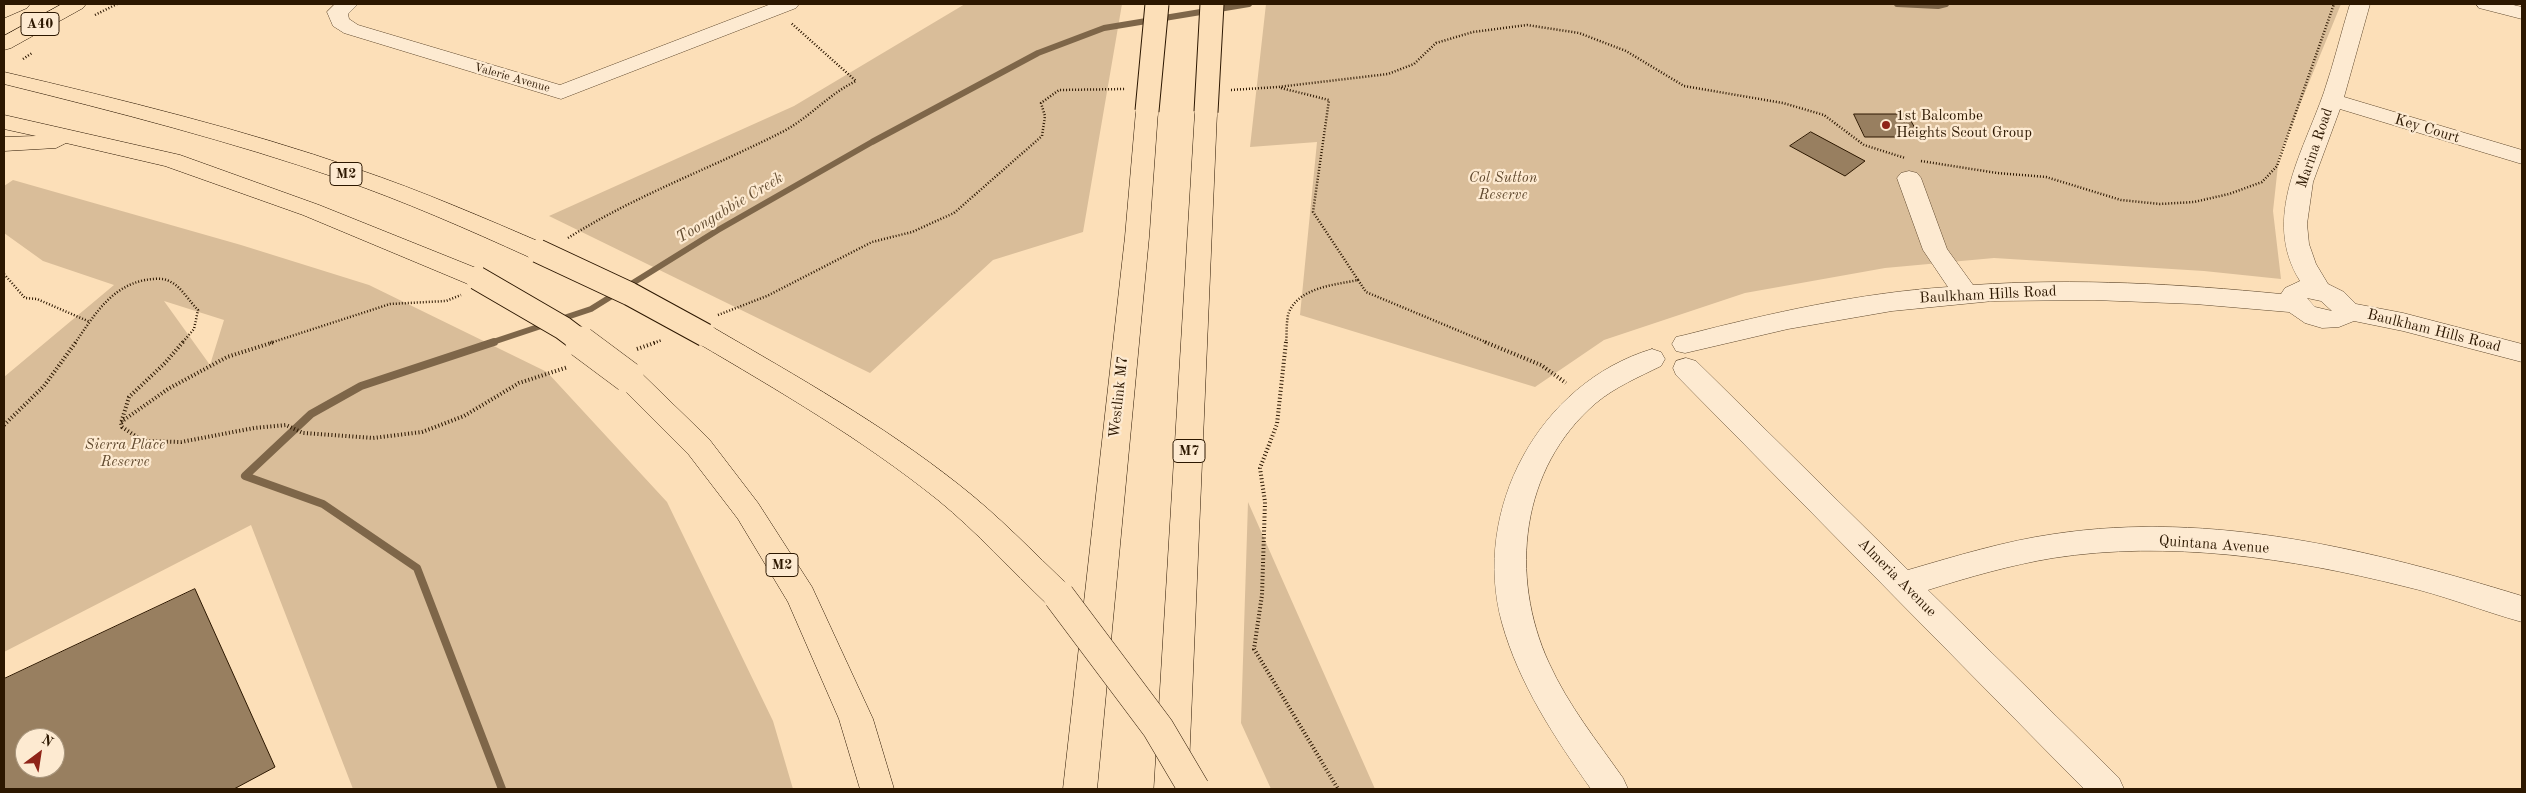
<!DOCTYPE html>
<style>
body{margin:0}
#map{position:relative;width:2526px;height:793px;overflow:hidden;background:#fcdfb8;font-family:"Old Standard TT",serif}
canvas{display:block}
.frame{position:absolute;inset:0;border:5px solid #2c1700;pointer-events:none}
.north{position:absolute;left:15px;top:728px;width:50px;height:50px;box-sizing:border-box;background:#fdead1;border:1px solid #a9967d;border-radius:50%;rotate:31deg;font-size:14px;font-weight:700;line-height:20px;text-align:center;color:#2c1700}
.north::after{content:'';display:block;margin:auto;width:18px;height:22px;background:#8f2418;clip-path:polygon(50% 0,100% 100%,50% 72%,0 100%)}
</style>
<div id="map">
<canvas width="2526" height="793"></canvas>
<div class="frame"></div>
<div class="north">N</div>
</div>
<script>
const ctx = document.querySelector('canvas').getContext('2d');
ctx.lineJoin = 'round';
function fillPath(path, color) {
  ctx.fillStyle = color;
  ctx.fill(path, 'evenodd');
}
function stroke(path, color, width, dash) {
  ctx.strokeStyle = color;
  ctx.lineWidth = width;
  ctx.lineCap = dash ? 'butt' : 'round';
  ctx.setLineDash(dash || []);
  ctx.stroke(path);
}
function write(font, color, halo, rows, align = 'center') {
  ctx.font = font + ' "Old Standard TT",serif';
  ctx.lineWidth = 4.5;
  ctx.setLineDash([]);
  ctx.textBaseline = 'middle';
  ctx.strokeStyle = halo;
  ctx.fillStyle = color;
  for (const [text, x, y, turn = 0] of rows) {
    ctx.save();
    ctx.translate(x, y);
    ctx.rotate((+turn || 0) * Math.PI / 180);
    ctx.textAlign = isNaN(turn) ? turn : align;
    if (halo) ctx.strokeText(text, 0, 0);
    ctx.fillText(text, 0, 0);
    ctx.restore();
  }
}
const green = new Path2D(`
 M965,4H1122L1083,232L993,260L870,373L549,216L794,106Z
 M1266,4H2341L2279,156L2273,211L2281,279L2204,271L1994,258L1885,268L1745,293L1604,340L1535,387L1300,315L1317,142L1250,147Z
 M13,180L241,245L369,285L547,372L667,502L773,721L793,789H353L251,525L4,652V377L114,285L43,261L4,233V186ZM164,301L224,320L210,365Z
 M1248,502L1375,789H1271L1241,723Z`);
const streamFar1 = new Path2D(`
 M1897,4L1938,6L1946,4
 M558,320L591,309L718,230L872,142L1038,53L1104,28L1249,4
 M490,343L547,324`);
const stream = new Path2D(`
 M494,342L361,386L311,414L245,476L323,504L417,568L502,789`);
const building = new Path2D(`
 M1854,114H1907L1920,137H1865Z
 M1811,132L1865,161L1845,176L1790,146Z
 M195,589L275,767L234,789H4V679ZM25,738H55V768H25Z`);
const pathFar1 = new Path2D(`
 M95,15L117,4
 M23,59L32,53
 M1281,88L1329,100L1313,212L1358,280C1335,285 1300,287 1289,312C1286,320 1287,334 1286,343
 M1231,90L1278,87L1388,74L1414,64L1436,43L1473,32L1527,25L1579,33L1626,51L1684,86L1783,103L1824,115L1864,145L1905,158
 M1921,161L1997,173L2046,177L2121,200L2160,204L2194,202L2229,194L2262,182L2277,166L2334,4
 M568,238C636,195 712,168 784,131C810,117 829,94 856,81L791,23
 M4,274L25,298L37,299L90,322
 M1358,280L1366,292L1488,343
 M718,315L767,296L872,242L912,232L954,213L1042,136L1045,116L1041,103L1059,90L1125,89
 M75,343C94,316 110,287 145,280C153,279 163,277 171,282C181,287 190,302 198,310L194,329L182,343
 M270,343L390,304L446,301L461,295
 M654,343L662,340`);
const path = new Path2D(`
 M183,342L165,363L129,397L121,423L122,427L143,441L181,442L254,428L286,425L303,433L373,438L422,432L464,416L519,383L568,367
 M1286,342L1277,424L1260,468L1265,502L1262,595L1254,649L1338,789
 M1485,342L1541,365L1566,383
 M637,349L657,342
 M121,422L168,389L227,357L274,342
 M4,425L44,386L76,342`);
const minor = new Path2D(`
 M335,4H358L348,14L349,19L358,25L560,85L771,4H799L796,8L561,99L344,33L333,26L327,12Z
 M2350,4H2370L2344,97L2522,150V164L2340,109L2313,182L2307,224L2309,244L2316,264L2328,284L2344,292L2356,304L2403,313L2522,344V362L2403,331L2354,321L2339,327L2322,328L2305,323L2289,312L2195,304L2094,300L1993,301L1892,311L1788,329L1685,353L1676,351L1672,344L1676,337L1685,335C1771,313 1859,293 1948,287L1923,250L1897,178L1901,173L1909,171L1917,173L1921,178L1947,249L1973,285C2076,278 2179,284 2281,294L2285,288L2300,281C2261,218 2303,153 2324,92C2334,63 2341,33 2350,4ZM2307,298L2321,301L2332,311L2315,307Z
 M2476,4H2509L2522,7V19L2479,8Z
 M1652,349L1661,352L1665,359L1661,366C1639,377 1615,387 1596,403C1520,468 1509,576 1549,663C1568,705 1597,741 1623,778L1628,789H1591C1555,738 1519,684 1502,623C1471,510 1539,383 1652,349Z
 M1686,358L1696,361L1908,570C1956,556 2005,541 2054,534C2212,510 2372,550 2522,596V622C2482,611 2443,595 2403,586C2291,558 2168,540 2053,558C2011,565 1969,577 1928,590L2119,778L2124,789H2084L1676,375L1673,368L1676,361Z`);
const highway = new Path2D(`
 M4,4H30L27,8L4,18Z
 M62,4H86L83,8L11,48L4,50V36Z
 M4,72C123,100 242,129 357,169C422,191 484,218 547,245L550,251L547,257L538,259L529,257C467,229 404,201 340,179C230,141 117,112 4,84Z
 M1147,104L1155,106L1158,111L1149,237L1097,789H1063L1125,237L1136,111L1139,106Z
 M1206,105L1214,107L1217,112L1188,789H1154L1195,112L1198,107Z
 M4,115L180,155L319,205L486,272L490,278L486,284L477,287L468,284L303,215L165,166L66,143L56,148L4,151V137L36,136L4,129Z
 M705,326L714,328C798,377 882,424 958,484C998,515 1033,552 1070,587L1075,596L1070,605L1059,609L1048,605C1011,570 977,532 938,500C862,439 779,391 696,342L692,335L696,328Z
 M628,367L638,370L709,439L758,503L812,587L873,719L894,789H860L839,719L788,602L738,519L689,455L618,384L614,377L618,370Z`);
const highwayBridgeFar1 = new Path2D(`
 M1147,111L1157,4
 M1206,112L1212,4
 M538,251L630,294L705,335
 M477,278L563,328L583,343`);
const highwayBridge = new Path2D(`
 M581,342L628,377
 M1059,596L1158,728L1194,789`);
const markers = [
 [1886,125,5,"#8f2418"]
];
const farStreetnames = [
 ["Valerie Avenue",512,78,16]
];
const shields = [
 [40,24,38],
 [346,174,32],
 [1189,451,32],
 [782,565,32]
];
const shieldNames = [
 ["A40",40,24],
 ["M2",346,174],
 ["M7",1189,451],
 ["M2",782,565]
];
const poiNames = [
 ["1st Balcombe",1896,116],
 ["Heights Scout Group",1896,133]
];
const streetNames = [
 ["Key Court",2427,129,17],
 ["Marina Road",2315,148,-71],
 ["Baulkham Hills Road",1988,295,-3],
 ["Baulkham Hills Road",2434,331,14],
 ["Westlink M7",1119,397,-84],
 ["Quintana Avenue",2214,545,4],
 ["Almeria Avenue",1897,578,45]
];
const parkNames = [
 ["Col Sutton",1503,178],
 ["Reserve",1503,195],
 ["Sierra Place",125,445],
 ["Reserve",125,462]
];
const waterNames = [
 ["Toongabbie Creek",730,208,-31]
];
fillPath(green, '#d9bd99');
stroke(streamFar1, '#7e6649', 6);
stroke(stream, '#7e6649', 8);
fillPath(building, '#987f60');
stroke(building, '#2c1700', 1);
stroke(minor, '#60492e', 1);
stroke(highway, '#2c1700', 1);
stroke(pathFar1, '#2c1700', 2.5, [1, 2]);
stroke(path, '#2c1700', 4, [1, 2.5]);
fillPath(minor, '#fdead1');
fillPath(highway, '#fcdfb8');
stroke(highwayBridgeFar1, '#2c1700', 25, []);
stroke(highwayBridge, '#2c1700', 32, []);
stroke(highwayBridgeFar1, '#fcdfb8', 23);
stroke(highwayBridge, '#fcdfb8', 31);
for (const [x, y, r, color] of markers) {
  const dot = new Path2D();
  dot.arc(x, y, r, 0, 2 * Math.PI);
  ctx.fillStyle = color;
  ctx.fill(dot);
  stroke(dot, '#fdead1', 2);
}
write('12px', '#2c1700', '#fdead1', farStreetnames);
for (const [x, y, w] of shields) {
  const box = new Path2D();
  box.roundRect(x - w / 2, y - 11.5, w, 23, 4);
  ctx.fillStyle = '#fdead1';
  ctx.fill(box);
  stroke(box, '#2c1700', 1);
}
write('bold 14px', '#2c1700', null, shieldNames);
write('15px', '#2c1700', '#fdead1', poiNames, 'left');
write('15px', '#2c1700', '#fdead1', streetNames);
write('italic 15px', '#60492e', '#fdead1', parkNames);
write('italic 16px', '#634c30', '#fdead1', waterNames);
</script>
